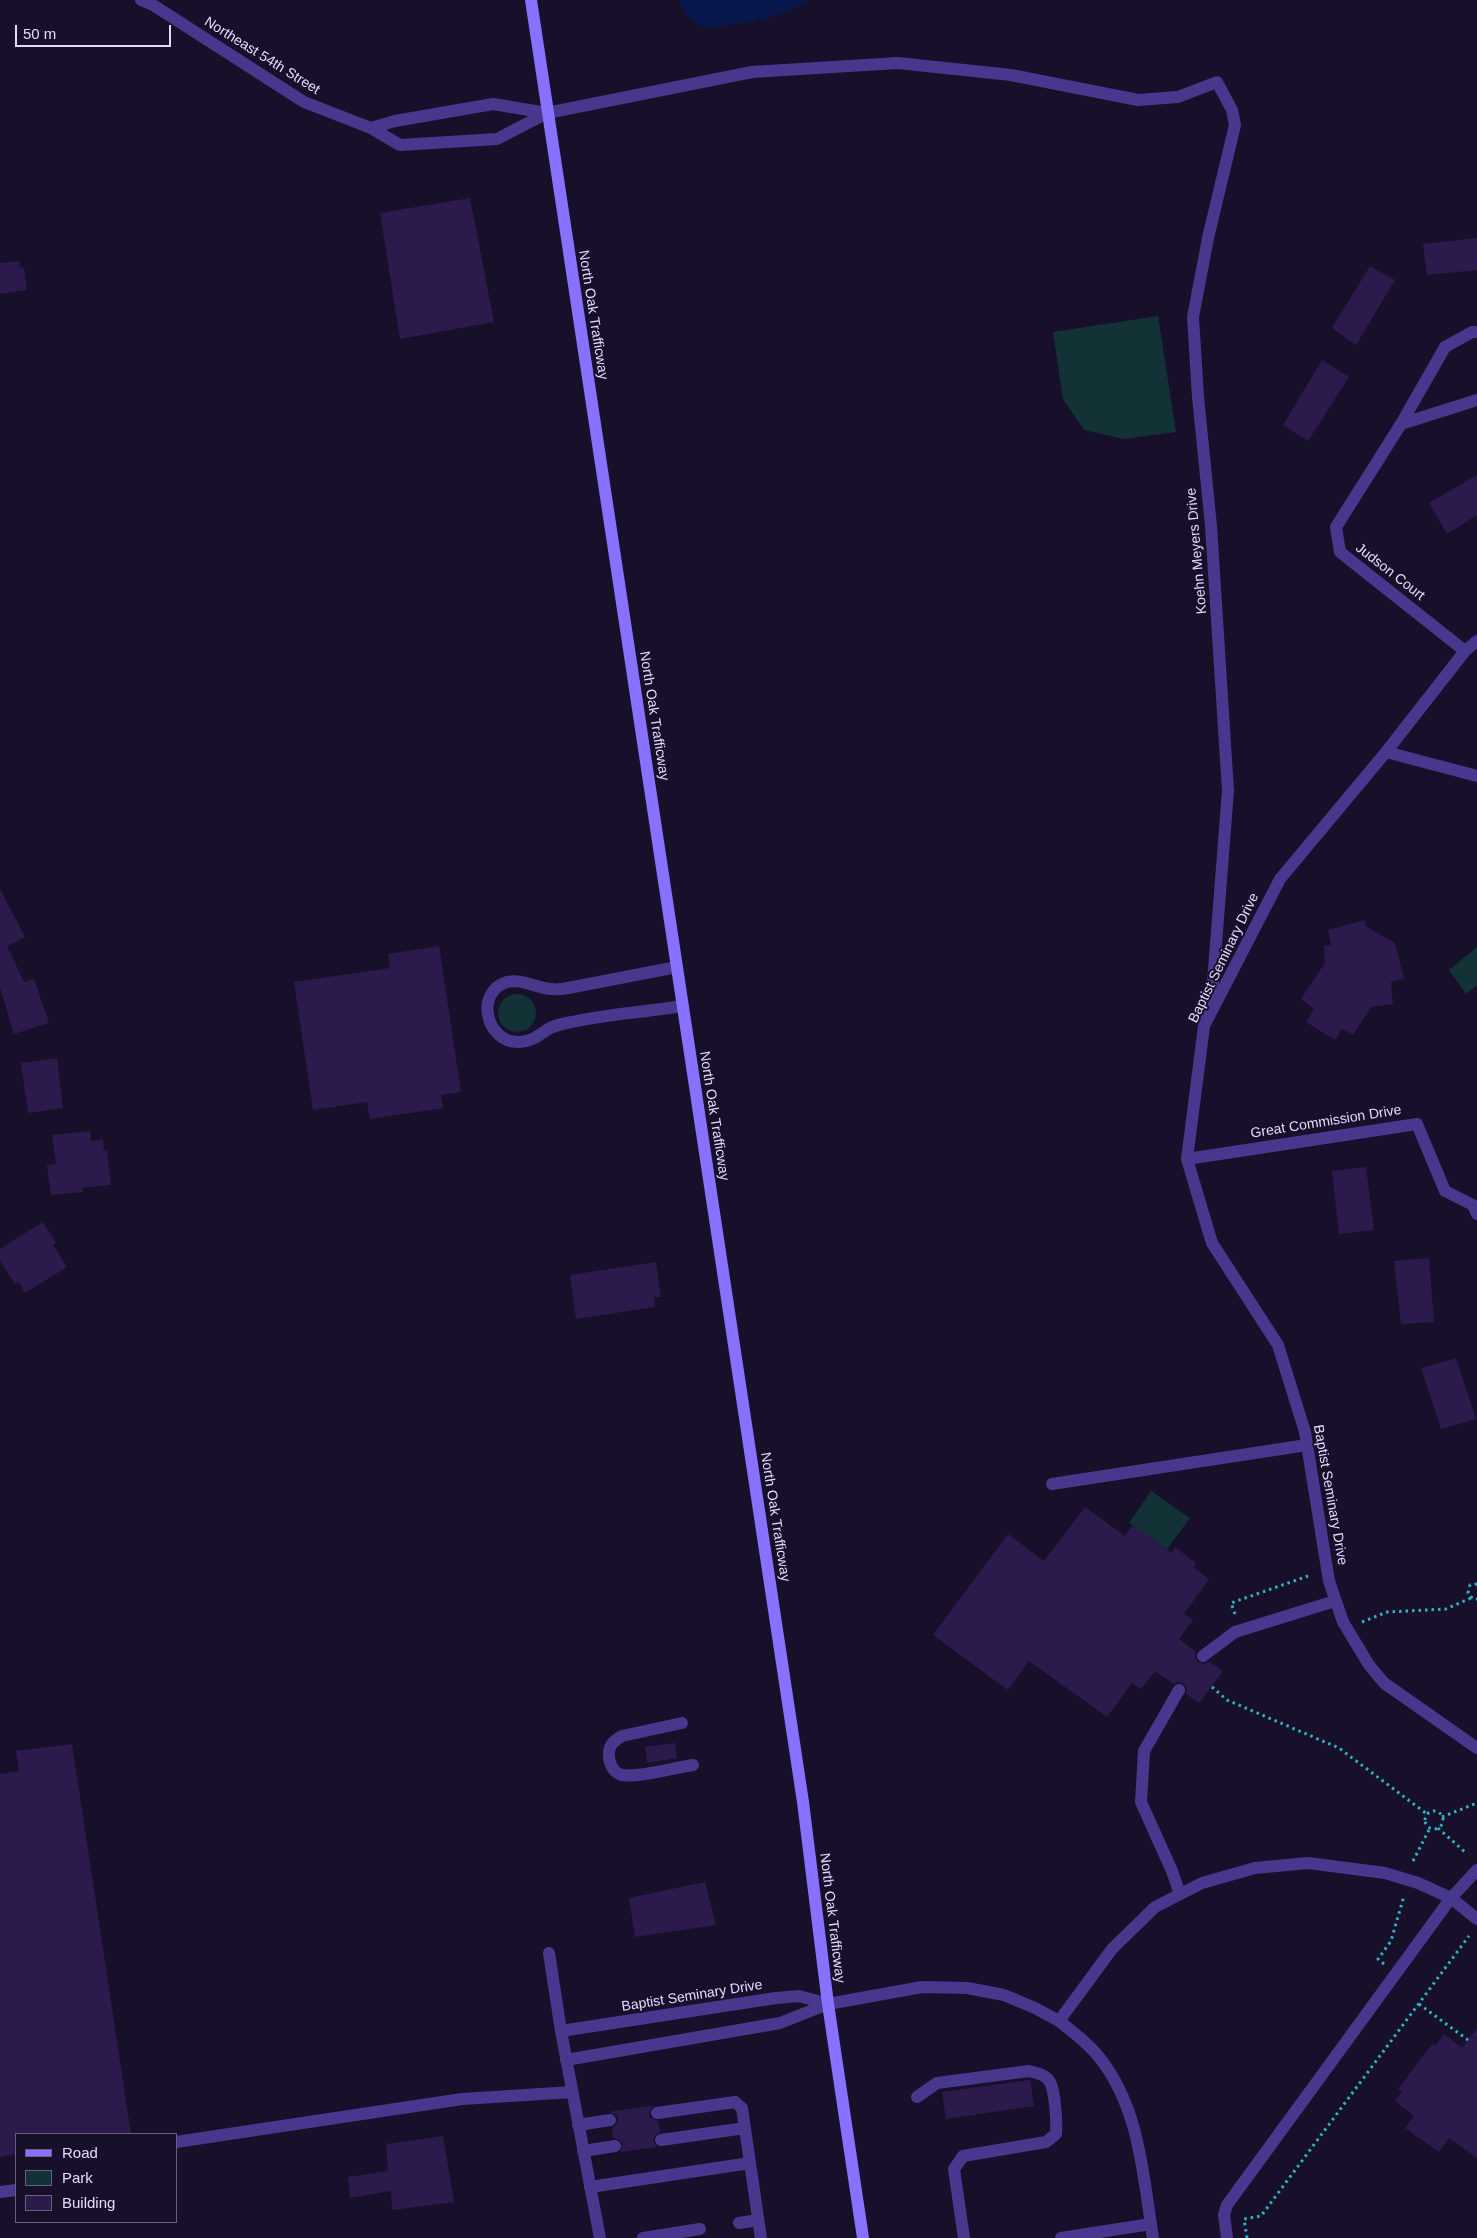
<!DOCTYPE html>
<style>
body{margin:0}
#map{position:relative;width:1477px;height:2238px;overflow:hidden;background:#180f2b;font-family:Helvetica,sans-serif}
canvas{display:block}
.legend{position:absolute;left:15px;top:2133px;width:162px;height:90px;box-sizing:border-box;background:#180f2b;border:1px solid #696080;margin:0;padding:6px 9px;list-style:none;font-size:15px;color:#e3daff}
.legend li{display:flex;align-items:center;gap:10px;height:25px}
.legend b{width:25px;border:1px solid #696080}
.scale{position:absolute;left:15px;top:25px;width:156px;height:22px;box-sizing:border-box;border:2px solid #e3daff;border-top:0;padding-left:6px;font-size:15px;line-height:18px;white-space:nowrap;color:#e3daff;-webkit-text-stroke:4px #180f2b;paint-order:stroke}
</style>
<div id="map">
<canvas width="1477" height="2238"></canvas>
<ul class="legend">
<li><b style="height:6px;background:#8871ff"></b>Road</li>
<li><b style="height:14px;background:#123236"></b>Park</li>
<li><b style="height:14px;background:#2c1a4d"></b>Building</li>
</ul>
<div class="scale">50 m</div>
</div>
<script>
const ctx = document.querySelector('canvas').getContext('2d');
ctx.lineJoin = 'round';
function fillPath(path, color) {
  ctx.fillStyle = color;
  ctx.fill(path, 'evenodd');
}
function stroke(path, color, width, dash) {
  ctx.strokeStyle = color;
  ctx.lineWidth = width;
  ctx.lineCap = dash ? 'butt' : 'round';
  ctx.setLineDash(dash || []);
  ctx.stroke(path);
}
function write(font, color, halo, rows, align = 'center') {
  ctx.font = font + ' Helvetica,sans-serif';
  ctx.lineWidth = 4;
  ctx.setLineDash([]);
  ctx.textBaseline = 'middle';
  ctx.strokeStyle = halo;
  ctx.fillStyle = color;
  for (const [text, x, y, turn = 0] of rows) {
    ctx.save();
    ctx.translate(x, y);
    ctx.rotate((+turn || 0) * Math.PI / 180);
    ctx.textAlign = isNaN(turn) ? turn : align;
    if (halo) ctx.strokeText(text, 0, 0);
    ctx.fillText(text, 0, 0);
    ctx.restore();
  }
}
const green = new Path2D(`
 M1158,316L1176,432L1124,439L1084,430L1063,399L1053,332Z
 M1477,947V985L1466,994L1449,970Z
 M498 1013a19 19 0 1 1 38 0a19 19 0 1 1-38 0Z
 M1151,1491L1190,1518L1167,1549L1129,1523Z`);
const water = new Path2D(`
 M678,0H809C778,20 740,24 704,28L686,15Z`);
const building = new Path2D(`
 M470,198L494,322L400,339L380,213Z
 M1477,238V270L1427,275L1423,244Z
 M19,261L20,268L24,267L27,290L0,294V263Z
 M1370,266L1395,280L1356,345L1332,328Z
 M1322,360L1349,377L1308,441L1283,425Z
 M1477,475V515L1447,534L1429,503Z
 M0,889L25,937L7,946L24,982L34,979L49,1023L14,1034L0,988Z
 M1365,920L1367,927L1395,943L1404,979L1391,982L1393,1004L1371,1007L1353,1035L1342,1029L1335,1040L1306,1022L1314,1009L1301,999L1325,963L1324,946L1331,945L1328,930Z
 M439,946L461,1092L441,1095L443,1108L370,1119L367,1102L313,1110L294,982L390,968L388,954Z
 M57,1058L63,1108L28,1113L21,1063Z
 M90,1131L91,1141L103,1139L104,1151H107L111,1185L82,1188L83,1192L51,1195L47,1165L56,1164L52,1135Z
 M1366,1167L1374,1230L1339,1234L1332,1171Z
 M43,1222L56,1243L53,1245L67,1267L25,1293L19,1282L15,1284L0,1261V1249Z
 M1429,1258L1434,1322L1401,1324L1394,1261Z
 M656,1262L661,1297H654L655,1307L576,1319L570,1275Z
 M1456,1358L1476,1419L1441,1429L1421,1368Z
 M1085,1507L1125,1536L1133,1525L1172,1553L1175,1547L1196,1563L1193,1567L1209,1579L1184,1614L1193,1620L1179,1639L1196,1652L1195,1657L1199,1663L1204,1664L1209,1662L1223,1671L1199,1703L1186,1694L1187,1689L1183,1683L1178,1682L1174,1684L1155,1671L1141,1689L1132,1683L1107,1717L1029,1661L1008,1690L933,1635L1008,1534L1044,1561Z
 M675,1743L677,1758L647,1763L645,1747Z
 M72,1744L131,2134H16V2154L0,2157V1774L19,1771L16,1751Z
 M705,1882L716,1925L635,1937L629,1898Z
 M1477,2028V2158L1449,2138L1439,2152L1405,2128L1414,2116L1395,2101L1402,2092L1398,2089L1432,2044L1435,2046L1444,2034L1462,2048Z
 M1030,2080L1034,2106L946,2119L942,2092Z
 M656,2105L652,2107L649,2114L651,2118L658,2121L660,2132L656,2134L653,2141L657,2147L620,2152L623,2144L618,2139L613,2138L612,2128L617,2123L618,2118L616,2115L609,2112Z
 M443,2136L454,2202L392,2210L391,2191L350,2198L348,2177L388,2171L386,2144Z`);
const path = new Path2D(`
 M1477,1584L1470,1585L1468,1593L1473,1599H1477
 M1235,1614L1231,1603L1308,1576
 M1362,1622L1387,1612L1446,1609L1471,1598
 M1212,1687L1227,1700L1339,1748L1427,1814
 M1425 1820a9 9 0 1 1 18 0a9 9 0 1 1-18 0Z
 M1442,1817L1477,1803
 M1438,1828L1466,1853
 M1413,1861L1430,1828
 M1384,1964L1378,1959L1391,1941L1404,1896
 M1419,2004L1468,2040
 M1247,2238L1244,2219L1261,2216L1469,1936`);
const lane = new Path2D(`
 M547,113L752,72L898,63L1011,75L1138,100L1178,97L1217,82L1232,110L1235,125L1208,238L1193,317L1198,397L1211,526L1228,791L1213,982L1204,1026
 M1477,332H1472L1445,347L1401,424L1477,400
 M1401,424L1336,527L1340,552L1465,651
 M1477,641L1465,651L1386,752L1280,879L1204,1026L1187,1159L1212,1243L1278,1345L1305,1432L1329,1581L1343,1622L1369,1665L1384,1683L1477,1748
 M1386,752L1477,776
 M677,967L568,988C563,989 557,990 552,989C537,989 522,978 507,982C474,992 486,1043 519,1042C532,1042 540,1034 550,1028C557,1025 565,1023 572,1022C608,1014 646,1012 682,1006
 M1187,1159L1417,1124L1445,1191L1473,1205L1477,1214
 M1052,1484L1307,1445
 M1203,1656L1235,1632L1335,1601
 M1179,1690L1144,1751L1141,1802L1172,1871L1180,1894
 M682,1723L622,1736C612,1742 608,1746 609,1758C610,1764 613,1771 619,1774C632,1780 677,1767 693,1765
 M549,1953L561,2031L600,2238
 M1059,2021C1073,2032 1088,2043 1099,2057C1140,2108 1143,2176 1153,2238
 M917,2097L937,2083L1029,2071C1036,2073 1046,2074 1050,2082C1055,2091 1057,2123 1056,2134L1046,2142L963,2156L954,2169L964,2238
 M657,2113L735,2102L742,2108L761,2238
 M578,2125L610,2120
 M661,2140L745,2128
 M176,2142L462,2099L572,2092
 M583,2151L615,2146
 M590,2187L750,2163
 M0,2192L16,2190
 M739,2223L758,2220
 M643,2238L700,2229
 M1061,2238L1151,2224
 M1227,2238L1224,2215L1227,2205L1451,1898L1477,1870`);
const street = new Path2D(`
 M141,0L153,5L304,102L371,128L400,145L497,139L547,113
 M371,128L395,121L493,104L547,113
 M561,2031L776,1998L799,1996L828,2004
 M566,2060L780,2023L828,2004L922,1987L967,1988L1004,1995L1035,2008L1059,2021L1112,1949L1155,1907L1202,1883L1255,1868L1308,1863L1385,1873L1418,1883L1451,1898L1477,1919`);
const secondary = new Path2D(`
 M531,0L803,1802L828,2004L863,2238`);
const streetNames = [
 ["Northeast 54th Street",262,56,32],
 ["North Oak Trafficway",593,315,81],
 ["Koehn Meyers Drive",1197,551,-95],
 ["Judson Court",1390,572,38],
 ["North Oak Trafficway",654,716,81],
 ["Baptist Seminary Drive",1224,958,-64],
 ["North Oak Trafficway",714,1116,81],
 ["Great Commission Drive",1326,1122,-9],
 ["Baptist Seminary Drive",1330,1495,80],
 ["North Oak Trafficway",775,1517,81],
 ["North Oak Trafficway",832,1918,83],
 ["Baptist Seminary Drive",692,1996,-9]
];
fillPath(green, '#123236');
fillPath(water, '#08174c');
fillPath(building, '#2c1a4d');
stroke(path, '#2ab7c3', 3, [2.5, 4]);
stroke(lane, '#47388d', 12);
stroke(street, '#47388d', 12);
stroke(secondary, '#8871ff', 12);
write('14px', '#e3daff', '#180f2b', streetNames);
</script>
